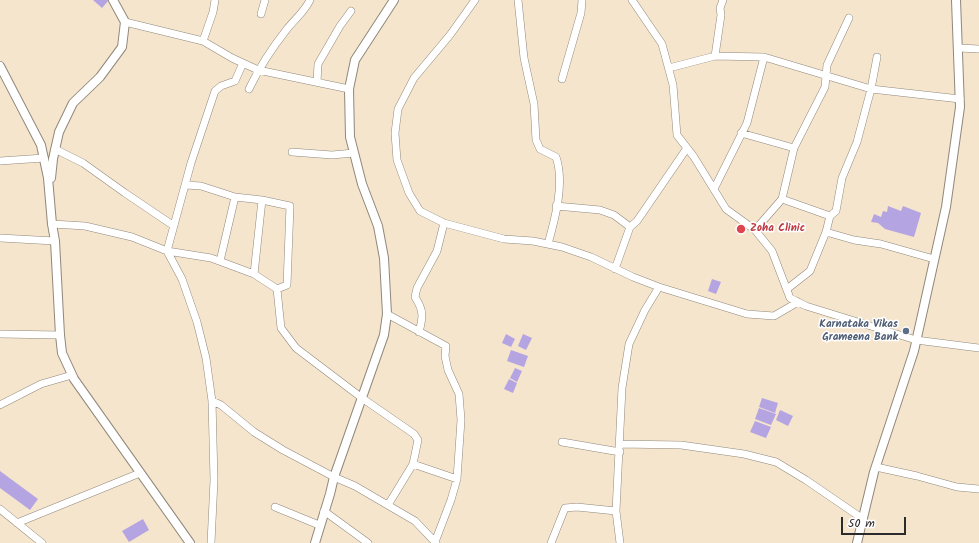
<!DOCTYPE html>
<style>
body{margin:0}
#map{position:relative;width:979px;height:543px;overflow:hidden;background:#f5e5cc;font-family:Kalam,sans-serif}
canvas{display:block}
.scale{position:absolute;left:841px;top:517px;width:65px;height:18px;box-sizing:border-box;border:2px solid #2b2b2b;border-top:0;padding-left:5px;font-size:12px;line-height:14px;white-space:nowrap;color:#2b2b2b;-webkit-text-stroke:3px #fff;paint-order:stroke}
</style>
<div id="map">
<canvas width="979" height="543"></canvas>
<div class="scale">50 m</div>
</div>
<script>
const ctx = document.querySelector('canvas').getContext('2d');
ctx.lineJoin = 'round';
function fillPath(path, color) {
  ctx.fillStyle = color;
  ctx.fill(path, 'evenodd');
}
function stroke(path, color, width, dash) {
  ctx.strokeStyle = color;
  ctx.lineWidth = width;
  ctx.lineCap = dash ? 'butt' : 'round';
  ctx.setLineDash(dash || []);
  ctx.stroke(path);
}
function write(font, color, halo, rows, align = 'center') {
  ctx.font = font + ' Kalam,sans-serif';
  ctx.lineWidth = 3;
  ctx.setLineDash([]);
  ctx.textBaseline = 'middle';
  ctx.strokeStyle = halo;
  ctx.fillStyle = color;
  for (const [text, x, y, turn = 0] of rows) {
    ctx.save();
    ctx.translate(x, y);
    ctx.rotate((+turn || 0) * Math.PI / 180);
    ctx.textAlign = isNaN(turn) ? turn : align;
    if (halo) ctx.strokeText(text, 0, 0);
    ctx.fillText(text, 0, 0);
    ctx.restore();
  }
}
const building = new Path2D(`
 M93,0H109L102,8Z
 M888,206L901,211L903,206L921,213L914,237L885,229L878,223L871,222L874,214L881,217L883,211L887,212Z
 M712,279L721,282L716,294L708,291Z
 M506,334L515,339L511,347L502,343Z
 M523,334L532,338L526,350L518,346Z
 M511,350L528,356L524,367L507,361Z
 M515,368L522,371L517,382L510,378Z
 M509,379L517,383L513,393L504,389Z
 M762,398L778,403L775,413L759,407Z
 M759,408L776,414L771,425L755,419Z
 M780,410L793,416L788,426L776,420Z
 M755,421L771,427L766,438L750,432Z
 M0,471L38,499L30,510L0,488Z
 M143,519L149,530L129,542L122,531Z`);
const minor = new Path2D(`
 M475,0L450,35L414,78L398,109L395,133L397,160L409,193L420,211L444,223L504,239L533,241L562,247L591,257L633,277L659,287L747,314L774,316L798,302
 M518,0L524,58L534,104L536,140L540,149L556,157C565,183 555,219 548,244
 M632,0L662,44L673,85L677,135L694,157L726,209L755,230L772,251L790,298L806,306L916,340L979,348
 M261,14L265,0
 M125,22L203,41L232,58L258,70L349,89
 M203,41L213,12L215,0
 M959,48L979,49
 M715,56L721,15L720,8L723,0
 M669,68L715,56L764,57L871,89L960,99
 M562,79L581,13L582,0
 M317,82L318,64L340,26L351,11
 M249,89C259,68 272,48 287,29C295,19 305,11 310,0
 M741,133L794,148
 M55,149L83,163L125,193L174,226
 M292,152L332,155L354,153
 M0,161L44,158
 M186,185L201,186L235,197L262,200L290,206L287,285L277,289
 M714,189L747,123L764,57
 M782,199L830,216
 M556,206L600,210L614,215L630,227
 M52,224L85,226L132,237L167,251L211,258L254,274L277,289L281,328L296,348L362,398L414,434L418,440L413,464L388,505
 M755,230L782,199L794,148L825,87L827,65L849,18
 M826,232L854,240L881,244L934,259
 M0,238L55,241
 M220,261L235,197
 M615,269L630,227L637,221L687,148
 M254,274L262,200
 M787,289L810,271L826,232L830,216L836,211L842,178L857,142L871,89L877,57
 M387,314L446,346L445,356L448,370L459,394L461,420L457,479L451,500L435,542
 M419,332C423,317 424,311 415,297L417,288L437,251L444,223
 M0,334L60,335
 M212,401L221,405L254,432L283,450L334,477L355,486L415,521L436,543
 M0,405L41,384L72,375
 M562,442L620,452
 M620,444L681,445L744,454L776,462L806,480L863,519
 M413,464L457,479
 M876,467L917,476L957,487L979,489
 M275,507L319,525
 M0,509L42,543
 M324,511L368,543
 M17,523L140,473
 M211,543L214,480L212,401L206,358L197,322L182,279L167,251L191,163L215,91L221,86L235,81L243,63
 M551,543L565,508L577,507L616,511
 M620,543L616,511L622,388L629,344L645,310L659,287`);
const tertiary = new Path2D(`
 M0,66L41,145L48,178L52,224L55,241L60,335L62,353L74,379L190,543
 M51,178L53,159L59,132L73,103L100,77L122,47L125,22L113,0
 M315,543L330,494L334,477L384,335L387,314L384,258L378,226L362,184L350,137L349,89L355,60L394,0
 M857,543L874,472L914,351L946,207L960,107L956,0`);
const markers = [
 [741,229,5,"#e0444e"],
 [906,331,4,"#5c6f8a"]
];
const healthNames = [
 ["Zoha Clinic",750,229]
];
const serviceNames = [
 ["Karnataka Vikas",898,325],
 ["Grameena Bank",898,338]
];
fillPath(building, '#b5a4e2');
stroke(minor, '#90887c', 8);
stroke(tertiary, '#90887c', 10);
stroke(minor, '#fff', 7);
stroke(tertiary, '#fff', 8);
for (const [x, y, r, color] of markers) {
  const dot = new Path2D();
  dot.arc(x, y, r, 0, 2 * Math.PI);
  ctx.fillStyle = color;
  ctx.fill(dot);
  stroke(dot, '#fff', 1.5);
}
write('bold 11px', '#be3a42', '#fff', healthNames, 'left');
write('bold 11px', '#4e5e75', '#fff', serviceNames, 'right');
</script>
